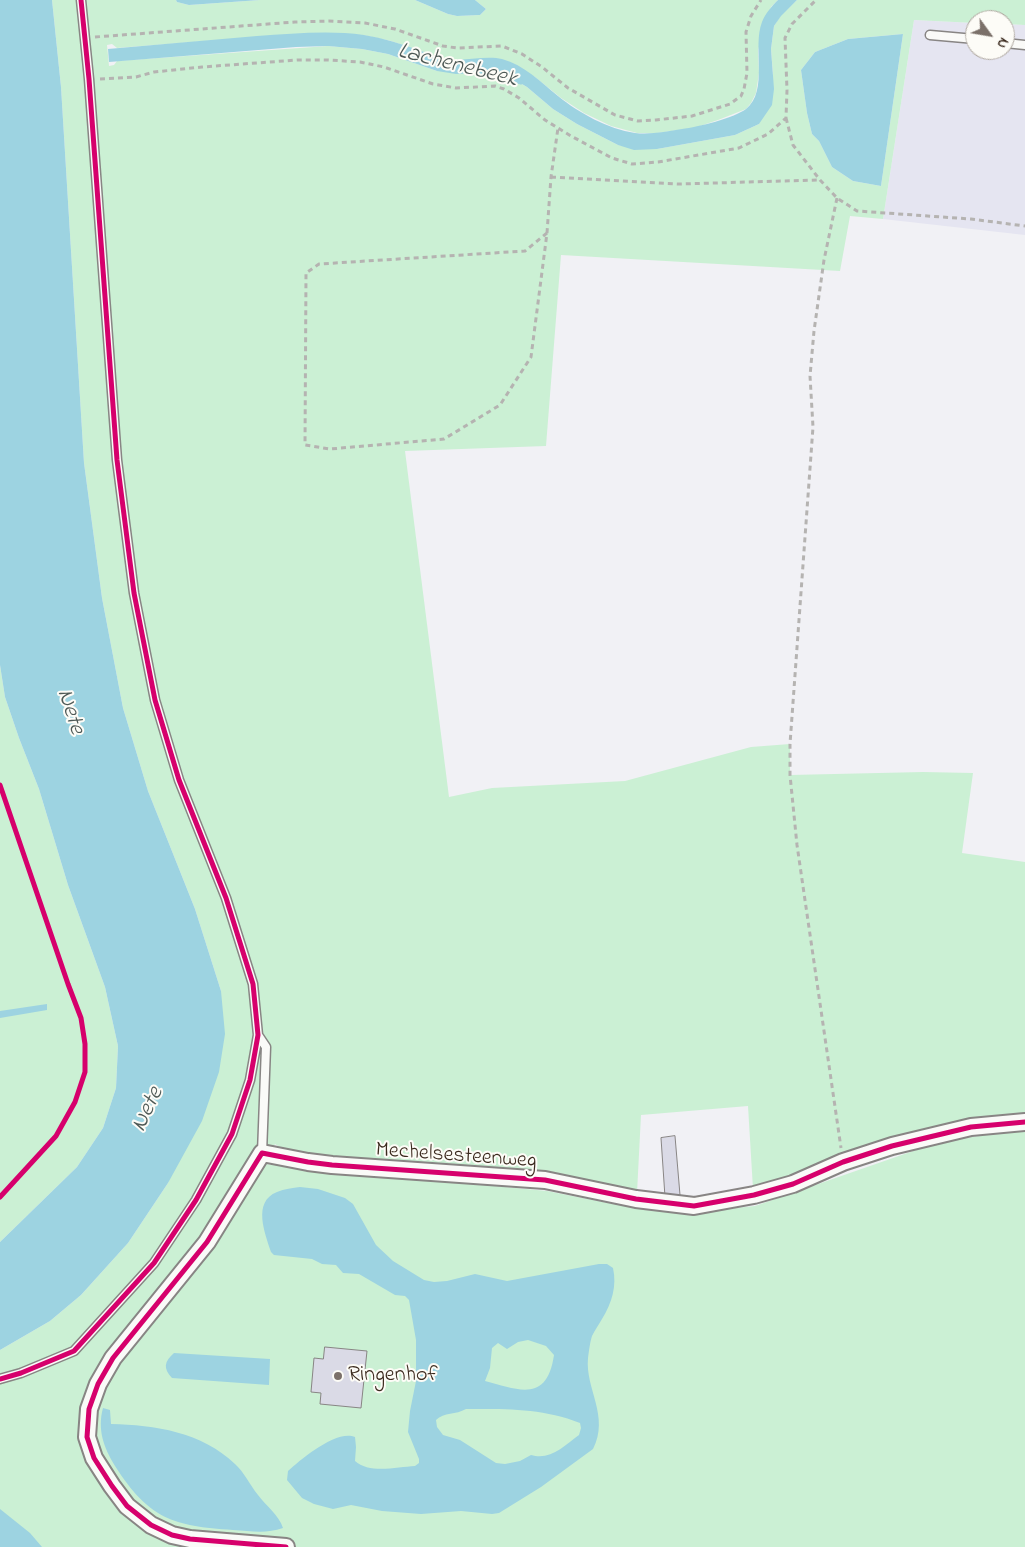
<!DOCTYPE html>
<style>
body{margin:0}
#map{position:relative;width:1025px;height:1547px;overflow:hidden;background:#f1f1f5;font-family:"Indie Flower",sans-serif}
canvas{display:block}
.north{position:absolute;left:965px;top:10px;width:50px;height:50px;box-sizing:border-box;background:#fdfcf7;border:1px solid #afa8a0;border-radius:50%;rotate:122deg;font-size:14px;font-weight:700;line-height:20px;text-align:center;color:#3b2a1e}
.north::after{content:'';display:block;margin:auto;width:18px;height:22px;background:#7b7069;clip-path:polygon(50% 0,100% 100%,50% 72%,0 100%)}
</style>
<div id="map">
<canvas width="1025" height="1547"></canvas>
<div class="north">N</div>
</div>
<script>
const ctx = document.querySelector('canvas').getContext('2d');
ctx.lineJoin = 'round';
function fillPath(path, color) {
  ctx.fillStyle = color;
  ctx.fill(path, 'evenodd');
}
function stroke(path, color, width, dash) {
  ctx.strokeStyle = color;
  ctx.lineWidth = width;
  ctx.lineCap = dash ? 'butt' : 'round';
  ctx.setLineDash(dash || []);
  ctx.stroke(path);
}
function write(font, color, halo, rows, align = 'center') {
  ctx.font = font + ' "Indie Flower",sans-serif';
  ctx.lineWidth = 4;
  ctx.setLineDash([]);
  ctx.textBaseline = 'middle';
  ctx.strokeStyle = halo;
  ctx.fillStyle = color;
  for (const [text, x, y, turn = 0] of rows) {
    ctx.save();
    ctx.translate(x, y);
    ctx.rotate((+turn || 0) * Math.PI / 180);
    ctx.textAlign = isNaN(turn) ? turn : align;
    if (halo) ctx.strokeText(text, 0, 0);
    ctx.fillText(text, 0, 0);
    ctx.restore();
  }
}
const built = new Path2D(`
 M914,20L975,23V50H1005V24L1025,25V235L883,219Z`);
const green = new Path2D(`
 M52,0H176L177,2L189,5L260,0H415L448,14L457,16L480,15L486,9L475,0H778L771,7L758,50L759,73L756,93L751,103L746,109L718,120L694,128L657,133H637L611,126L584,113L561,98L535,77L500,59L457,61L440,58L391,41L363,35L296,34L117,48L112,44L107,45L109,66L114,65L117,61L144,59L328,46L362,49L388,54L437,71L498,72L510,77L527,87L553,109L577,124L618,145L657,149L735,135L759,124L773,74L771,49L774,26L781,15L797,0H1025V25L1005,24V20H975V23L914,20L883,219L850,216L840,271L561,255L546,446L405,451L449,797L492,788L625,781L751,747L790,744V775L923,772L973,773L962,853L1025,862V1116L753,1189L748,1106L641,1115L637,1193L333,1159L287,1152L275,1144L265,1164L547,1191L608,1203L685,1213L755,1206L939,1142L1025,1129V1547H0V1350L50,1321L81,1295L128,1243L168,1183L221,991L195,909L148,791L123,708L102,598L84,463L61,87ZM903,34L881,186L853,181L832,167L819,141L812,134L807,113L801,70L815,52L848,39Z
 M0,665L5,697L19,738L39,789L68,885L105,987L118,1046L116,1088L103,1128L77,1167L0,1242Z`);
const water = new Path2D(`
 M0,0H52L61,87L84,463L102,598L123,708L148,791L195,909L221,991L225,1034L219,1072L202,1121L168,1183L128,1243L81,1295L50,1321L0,1350V1242L77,1167L103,1128L116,1088L118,1046L105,987L68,885L39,789L19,738L5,697L0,665Z
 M176,0H260L189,5L177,2Z
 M415,0H475L486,9L480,15L457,16L448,14Z
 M778,0H797L781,16L774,26L771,49L774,89L772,105L759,124L735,135L657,149L634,150L618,145L577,124L553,109L527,87L510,77L498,72L456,74L437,71L388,54L362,49L328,46L296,47L109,62L108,49C157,45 207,40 257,36C292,34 328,30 364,35C383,38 402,44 421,51C428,53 435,57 443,59C462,62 486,55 502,59C524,65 541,82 558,96C579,113 608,129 635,133C651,135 667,131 682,129C698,127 734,118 746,109C769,91 752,47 762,22C765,14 772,6 778,0Z
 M903,34L881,186L853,181L832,167L819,141L812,134L807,113L801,70L815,52L848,39Z
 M47,1004V1010L0,1018V1011Z
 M300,1187L318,1189L345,1198L353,1204L376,1245L393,1261L424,1280L434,1282L447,1281L475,1274L507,1281L599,1264H607L613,1268C617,1286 612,1303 602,1319C599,1324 595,1330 592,1336C590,1342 589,1351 588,1358C585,1389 610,1416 593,1449L541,1487L499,1513L492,1514L461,1511L421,1514L382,1511L351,1505L333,1509L314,1504L302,1498L287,1480L288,1471C301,1459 337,1429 355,1437L356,1447L355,1461C369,1474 397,1467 415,1466L419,1463V1459L408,1432L410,1411L416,1381V1340L409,1300L405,1296L395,1295L359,1274L343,1273L336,1265L322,1264L312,1259L274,1255L271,1252C265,1233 252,1202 277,1192C284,1189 293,1188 300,1187ZM528,1340L546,1346L554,1355C547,1403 519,1390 485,1381L490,1368L492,1348L498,1343L507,1349L518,1342ZM466,1409C506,1409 542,1408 580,1423L581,1428L579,1435C564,1446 550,1461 531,1455L520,1461L505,1464L496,1463L460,1440L443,1435L437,1427L436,1420C444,1412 456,1415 466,1409Z
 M174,1353L270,1359L269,1385L172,1378C163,1368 164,1362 174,1353Z
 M103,1408L110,1410L111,1424C155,1425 202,1432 235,1464C244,1472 250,1485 258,1495C266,1506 279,1515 283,1528C266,1534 251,1531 233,1530C173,1526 149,1519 115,1466C104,1448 97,1430 103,1408Z
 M0,1509L30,1533L42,1547H0Z`);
const stream = new Path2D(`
 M479,72L492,73L521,82`);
const building = new Path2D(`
 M675,1136L680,1195L665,1197L661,1138Z
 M325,1347L367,1351L361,1408L320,1404L321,1393L311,1392L314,1358L323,1359Z`);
const path = new Path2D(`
 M95,37L295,22L329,21L365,23L395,29L443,46L457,48L502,46L522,54L542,67L568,88L615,115L638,121L656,120L692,116L730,104L741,96L744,89L747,73L746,32L751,16L761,0
 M100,79L136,77L154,72L202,67L297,60H328L360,62L384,67L433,84L456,88L495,86L504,89L519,98L545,120L571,136L612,158L632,164L658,162L739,148L768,134L786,118L787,90L785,38L792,24L816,0
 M786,118L793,145L820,180L837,198L857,211L971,219L1025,226
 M551,177L678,184L820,180
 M837,198L824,260L814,331L810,376L813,427L790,744V775L797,845L841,1148
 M547,233L525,251L319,264L306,273L305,445L330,449L444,439L500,405L531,357L547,233L551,177L558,128`);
const lane = new Path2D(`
 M930,35L975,39
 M1005,43L1025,45
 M258,1035L266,1047L262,1153
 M0,1379L21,1373L74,1351L154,1263L196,1200L232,1134L250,1080L258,1035L253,984L226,898L179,780L155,700L134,593L117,460L89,79L81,0`);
const street = new Path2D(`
 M286,1547L190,1539L172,1535L151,1525L127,1506L112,1486L94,1458L87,1437L89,1409L98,1384L113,1358L207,1242L262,1153L308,1162L332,1165L545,1180L636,1199L694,1206L754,1195L793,1184L843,1162L892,1146L971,1127L1025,1122`);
const cycleway = new Path2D(`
 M0,785L68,984L81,1018L85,1044V1072L75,1102L56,1136L0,1197
 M0,1379L21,1373L74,1351L154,1263L196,1200L232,1134L250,1080L258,1035L253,984L226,898L179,780L155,700L134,593L117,460L89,79L81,0
 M286,1547L190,1539L172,1535L151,1525L127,1506L112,1486L94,1458L87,1437L89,1409L98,1384L113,1358L207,1242L262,1153L308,1162L332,1165L545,1180L636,1199L694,1206L754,1195L793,1184L843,1162L892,1146L971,1127L1025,1122`);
const markers = [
 [338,1376,5,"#7b7069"]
];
const streetNames = [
 ["Mechelsesteenweg",456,1157,4]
];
const poiNames = [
 ["Ringenhof",348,1376]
];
const waterNames = [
 ["Lachenebeek",457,67,14],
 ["Nete",69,712,72],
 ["Nete",149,1110,-65]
];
fillPath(built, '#e5e5f1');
fillPath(green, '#cbf0d4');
fillPath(water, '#9dd3e1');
stroke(stream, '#9dd3e1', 5);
fillPath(building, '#dadae6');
stroke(building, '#888584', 1);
stroke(lane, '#888584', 11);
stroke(street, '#888584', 20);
stroke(path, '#b5b3b1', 3, [5, 4]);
stroke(lane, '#fafaf8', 8);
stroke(street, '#fafaf8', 16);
stroke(cycleway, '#d6006c', 5);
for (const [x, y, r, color] of markers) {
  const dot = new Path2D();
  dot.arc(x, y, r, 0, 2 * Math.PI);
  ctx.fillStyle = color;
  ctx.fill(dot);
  stroke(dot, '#fdfcf7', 2);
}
write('22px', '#3b2a1e', '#fdfcf7', streetNames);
write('22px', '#3b2a1e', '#fdfcf7', poiNames, 'left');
write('italic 24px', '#4e5956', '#fdfcf7', waterNames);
</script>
